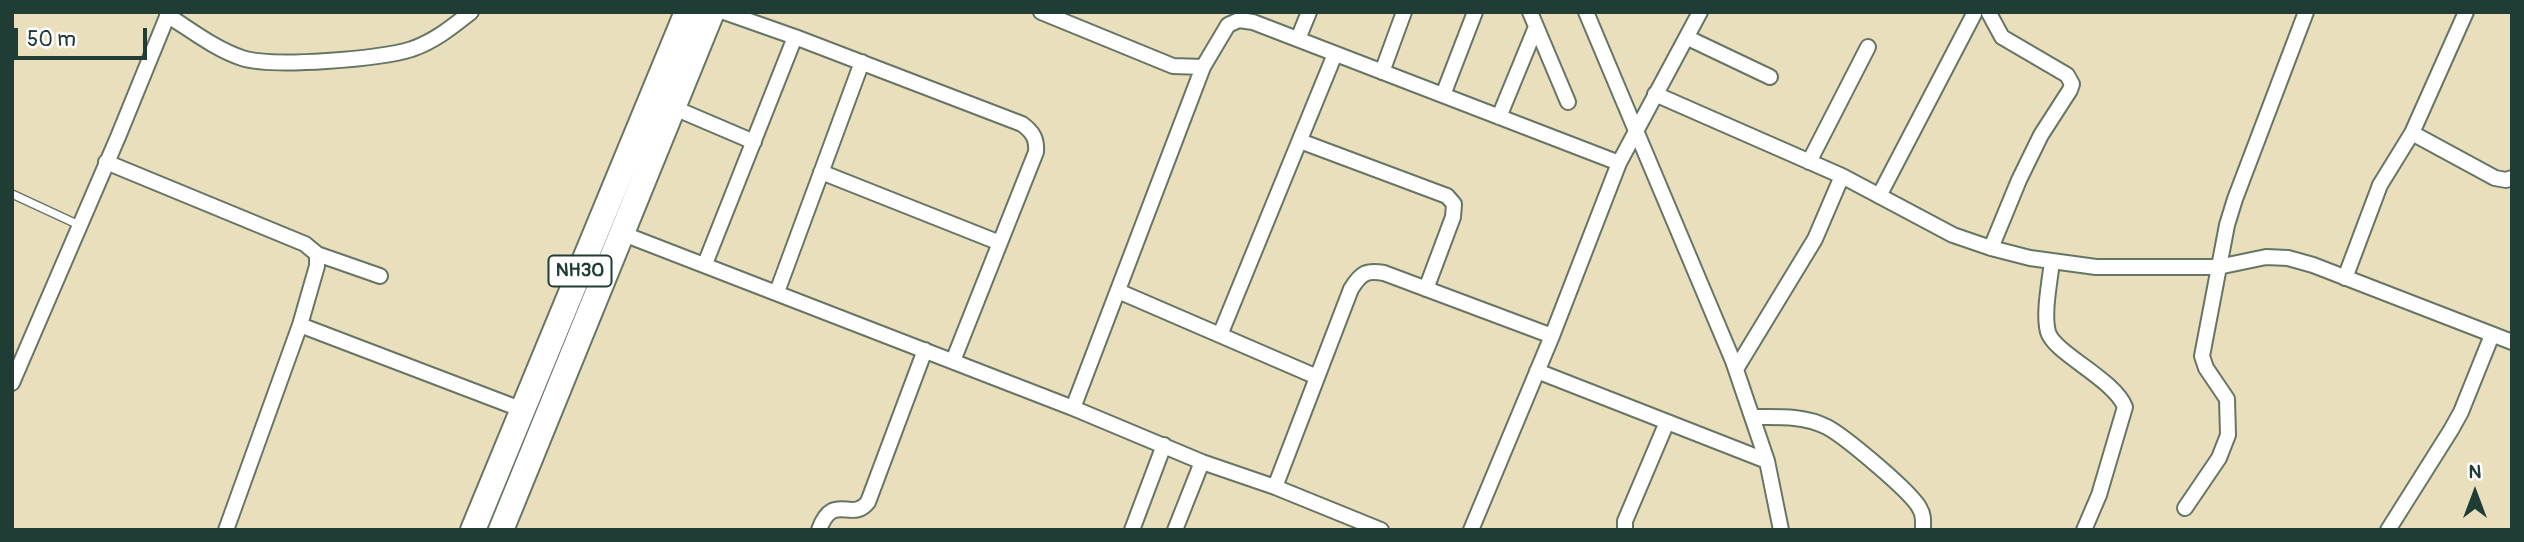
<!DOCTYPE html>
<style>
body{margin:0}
#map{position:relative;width:2524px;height:542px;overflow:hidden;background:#e9dfbc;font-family:Pangolin,sans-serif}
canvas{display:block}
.frame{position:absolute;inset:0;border:14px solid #1f3d34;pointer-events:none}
.north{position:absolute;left:2440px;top:458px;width:70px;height:70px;-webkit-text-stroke:5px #fff;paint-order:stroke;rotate:0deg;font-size:19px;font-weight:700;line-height:28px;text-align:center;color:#1f3d34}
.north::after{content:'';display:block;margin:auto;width:24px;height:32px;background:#1f3d34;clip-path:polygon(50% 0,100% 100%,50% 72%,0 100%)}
.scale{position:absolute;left:14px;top:28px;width:133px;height:32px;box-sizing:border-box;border:4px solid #1f3d34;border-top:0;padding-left:9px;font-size:21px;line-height:24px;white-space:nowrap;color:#1f3d34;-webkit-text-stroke:5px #fff;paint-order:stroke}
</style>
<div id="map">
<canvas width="2524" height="542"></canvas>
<div class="frame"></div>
<div class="north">N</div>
<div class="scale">50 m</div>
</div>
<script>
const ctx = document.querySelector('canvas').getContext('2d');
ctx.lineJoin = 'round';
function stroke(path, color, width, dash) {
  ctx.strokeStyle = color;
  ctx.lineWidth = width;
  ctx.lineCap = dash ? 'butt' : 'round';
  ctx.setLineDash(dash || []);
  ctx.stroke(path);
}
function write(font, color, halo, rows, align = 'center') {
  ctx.font = font + ' Pangolin,sans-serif';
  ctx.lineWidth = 5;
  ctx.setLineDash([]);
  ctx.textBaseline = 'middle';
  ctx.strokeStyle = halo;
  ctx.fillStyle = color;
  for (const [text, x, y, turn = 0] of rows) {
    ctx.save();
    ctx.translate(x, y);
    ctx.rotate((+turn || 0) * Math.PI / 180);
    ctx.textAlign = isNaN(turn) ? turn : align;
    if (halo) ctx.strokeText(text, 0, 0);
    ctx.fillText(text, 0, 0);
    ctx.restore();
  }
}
const service = new Path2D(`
 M12,194L79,225`);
const minor = new Path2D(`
 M724,12L795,37L1022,124C1033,132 1037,139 1036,152L953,361
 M1041,12L1173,66L1203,67L1228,25L1239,20L1253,22L1619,163
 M1530,12L1568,102
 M1586,12L1733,361L1767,461L1781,530
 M1989,13L2002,37L2067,75L2072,84L2070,90L2041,135L2019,180L1991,248
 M167,15C191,30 215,49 242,58C273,68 380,59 412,49C435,41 452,27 471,12
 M1688,38L1770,77
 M1298,39L1309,12
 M1382,72L1404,12
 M1655,94L1842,176L1953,235L1991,248L2030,258L2096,267H2218L2266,257L2288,258L2313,265L2512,342
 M1443,95L1475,12
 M672,107L754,142
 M1499,117L1536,27
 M2412,133L2495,178L2506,180L2512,178
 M1300,141L1447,196L1454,204L1453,217L1426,289
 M106,162L305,244L317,254V266L300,325L226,530
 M1809,162L1868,47
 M821,172L1000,243
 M1879,196L1974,14
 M621,233L1073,408L1202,462L1275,487L1381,530
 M317,254L380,276
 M2052,261C2050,281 2043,313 2048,332C2054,353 2114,379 2125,407L2099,495L2084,530
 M705,264L795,37
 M2345,278L2380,185L2412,133L2466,12
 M1118,291L1317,377
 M777,292L862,62
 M300,325L523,410
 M1220,335L1335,54
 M1736,369L1815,239L1842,176
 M1537,371L1767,461
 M12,383L118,137L169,12
 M1073,408L1203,67
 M1752,417C1776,417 1804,415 1827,427C1844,436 1913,493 1920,509C1924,515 1923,523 1923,530
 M1275,487L1351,289C1361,273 1366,270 1384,273L1552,336
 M2185,508L2219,458L2228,435L2227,399L2206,368L2202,356L2227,225L2235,199L2306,12
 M819,530C833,491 852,523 868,502L925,350
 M1132,530L1164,445
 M1175,530L1202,462
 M1471,530L1552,336L1619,163L1700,12
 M1625,530V521L1667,422
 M2388,530L2451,430L2461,412L2492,335`);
const trunk = new Path2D(`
 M473,530L687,12
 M501,530L712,12`);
const shields = [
 [580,271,63]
];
const shieldNames = [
 ["NH30",580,271]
];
stroke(service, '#667664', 10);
stroke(minor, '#667664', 18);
stroke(trunk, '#667664', 28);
stroke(service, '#fff', 7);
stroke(minor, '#fff', 14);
stroke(trunk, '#fff', 24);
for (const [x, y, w] of shields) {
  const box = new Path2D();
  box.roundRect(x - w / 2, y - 15.5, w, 31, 5);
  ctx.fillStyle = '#fff';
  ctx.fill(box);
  stroke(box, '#1f3d34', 2);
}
write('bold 19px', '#1f3d34', null, shieldNames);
</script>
